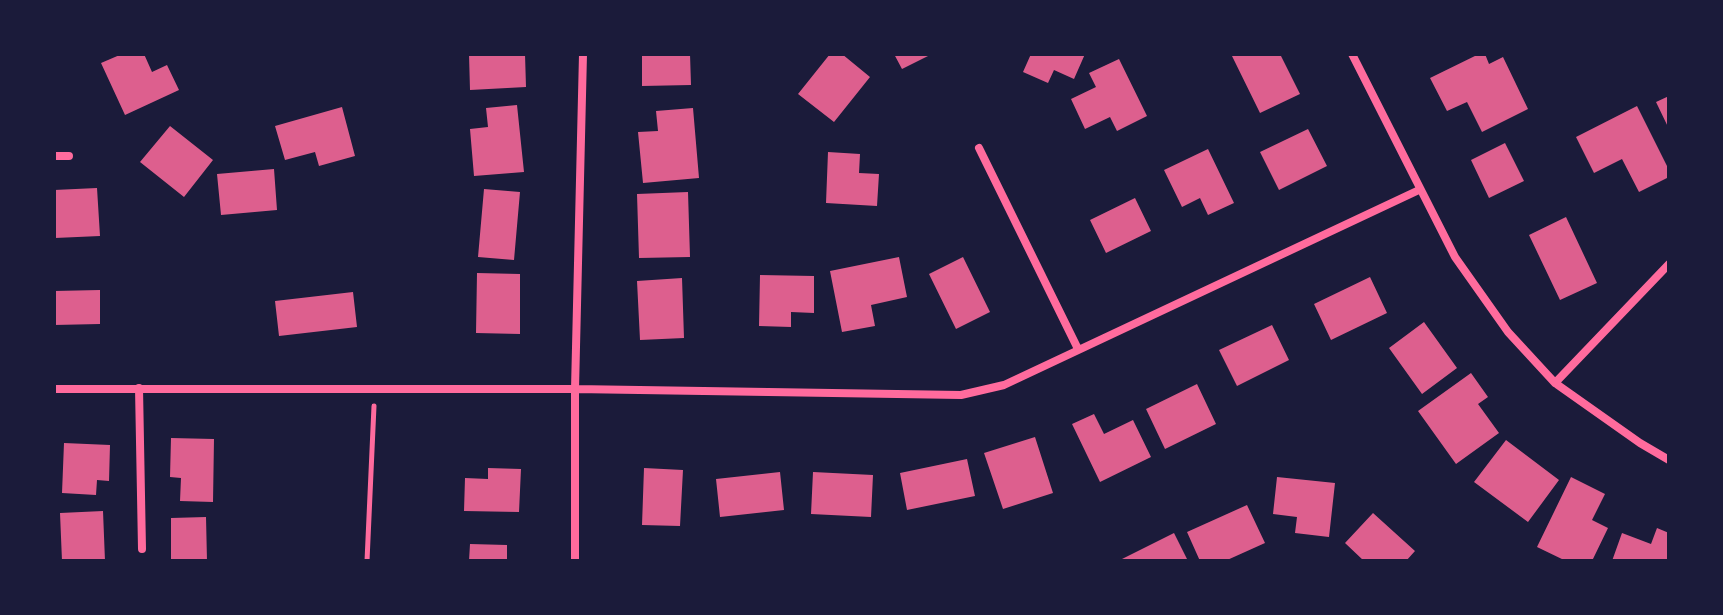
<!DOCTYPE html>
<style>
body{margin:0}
#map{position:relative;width:1723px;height:615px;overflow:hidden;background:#1b1b3a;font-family:"Public Sans",sans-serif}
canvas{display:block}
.frame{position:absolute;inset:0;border:56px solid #1b1b3a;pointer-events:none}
</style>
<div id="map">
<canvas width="1723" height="615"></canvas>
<div class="frame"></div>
</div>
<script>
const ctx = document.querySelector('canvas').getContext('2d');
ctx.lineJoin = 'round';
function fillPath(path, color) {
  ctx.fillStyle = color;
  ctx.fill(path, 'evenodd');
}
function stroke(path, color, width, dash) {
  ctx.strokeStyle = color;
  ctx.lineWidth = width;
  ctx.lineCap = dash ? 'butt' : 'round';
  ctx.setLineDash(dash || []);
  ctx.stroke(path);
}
const building = new Path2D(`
 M122,54H144L152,72L167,65L179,90L125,115L101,63Z
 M469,54H525L526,87L470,90Z
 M642,54H690L691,85L642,86Z
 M830,54H842L870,77L834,122L798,94Z
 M894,54H932L902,69Z
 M1031,54H1085L1074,79L1054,70L1048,83L1023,72Z
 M1235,54H1280L1300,94L1260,113L1232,56Z
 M1479,54H1485L1489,64L1503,57L1528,109L1482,132L1467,102L1447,111L1430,78Z
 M1119,59L1147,116L1117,131L1110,117L1085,129L1071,99L1096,87L1089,73Z
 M1669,96V129L1656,102Z
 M517,105L524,172L474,176L470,129L488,127L486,108Z
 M1637,106L1669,170V177L1639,192L1622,159L1594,173L1576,137Z
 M342,107L355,156L319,166L315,152L285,160L275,126Z
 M693,108L699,178L643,183L638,132L658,131L656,111Z
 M170,126L213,160L184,197L140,162Z
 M1308,129L1327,166L1279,190L1260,152Z
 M1505,143L1524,181L1489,198L1471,160Z
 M1208,149L1234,203L1208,215L1200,198L1182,207L1164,170Z
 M828,152L860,154L859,173L879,174L877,206L826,203Z
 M274,169L277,210L221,215L217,174Z
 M97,188L100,236L55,238L54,190Z
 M484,189L520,192L514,260L478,257Z
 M688,192L690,257L639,258L637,194Z
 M1135,198L1151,231L1106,253L1090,220Z
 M1566,217L1597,283L1560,300L1529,235Z
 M899,257L907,297L871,305L875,326L842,332L830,271Z
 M963,257L990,312L956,329L929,274Z
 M477,273L520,274V334L476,333Z
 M760,275L814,276V313L791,312V327L759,326Z
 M1370,277L1387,313L1331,340L1314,304Z
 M682,278L684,338L640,340L637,281Z
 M100,290V324L54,325V291Z
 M353,292L357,327L279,336L275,301Z
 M1424,322L1457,368L1422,394L1389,348Z
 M1272,325L1289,360L1237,386L1219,350Z
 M1471,373L1488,397L1478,404L1499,433L1456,464L1418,411Z
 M1197,384L1216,424L1165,449L1146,409Z
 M1094,414L1104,434L1133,420L1151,457L1100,482L1072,424Z
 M1035,437L1053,493L1003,509L984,453Z
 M171,438L214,439L213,502L180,501L181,478L170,477Z
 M1506,440L1559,480L1528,522L1474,482Z
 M64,443L110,445L109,481L97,480L96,495L62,493Z
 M967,459L975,496L907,510L900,473Z
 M488,468L521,469L519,512L464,511L465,478L488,479Z
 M644,468L683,470L680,526L642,525Z
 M780,472L784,510L720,517L716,479Z
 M813,472L873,475L871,517L811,514Z
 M1277,477L1335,483L1329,537L1295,533L1297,517L1273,514Z
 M1571,477L1605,494L1592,520L1608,528L1592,561H1566L1537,547Z
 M1247,505L1265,543L1225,561H1200L1187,532Z
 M103,511L105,561H62L60,513Z
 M1373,513L1415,551L1406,561H1364L1345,543Z
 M206,517L207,561H171V518Z
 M1657,528L1669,533V561H1612L1622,533L1651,544Z
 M1174,533L1188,561H1118Z
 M470,544L507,545V561H469Z`);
const path = new Path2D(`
 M367,561L374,406`);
const minor = new Path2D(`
 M1352,54L1455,257L1508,332L1555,383L1640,443L1669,460
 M979,148L1078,349
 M54,156H69
 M1555,383L1669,264
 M139,388L142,549
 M54,389H575L961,395L1004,385L1419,190
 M575,561V389L583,54`);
fillPath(building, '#dd5f8e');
stroke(path, '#ff6b9d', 5);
stroke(minor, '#ff6b9d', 8);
</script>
